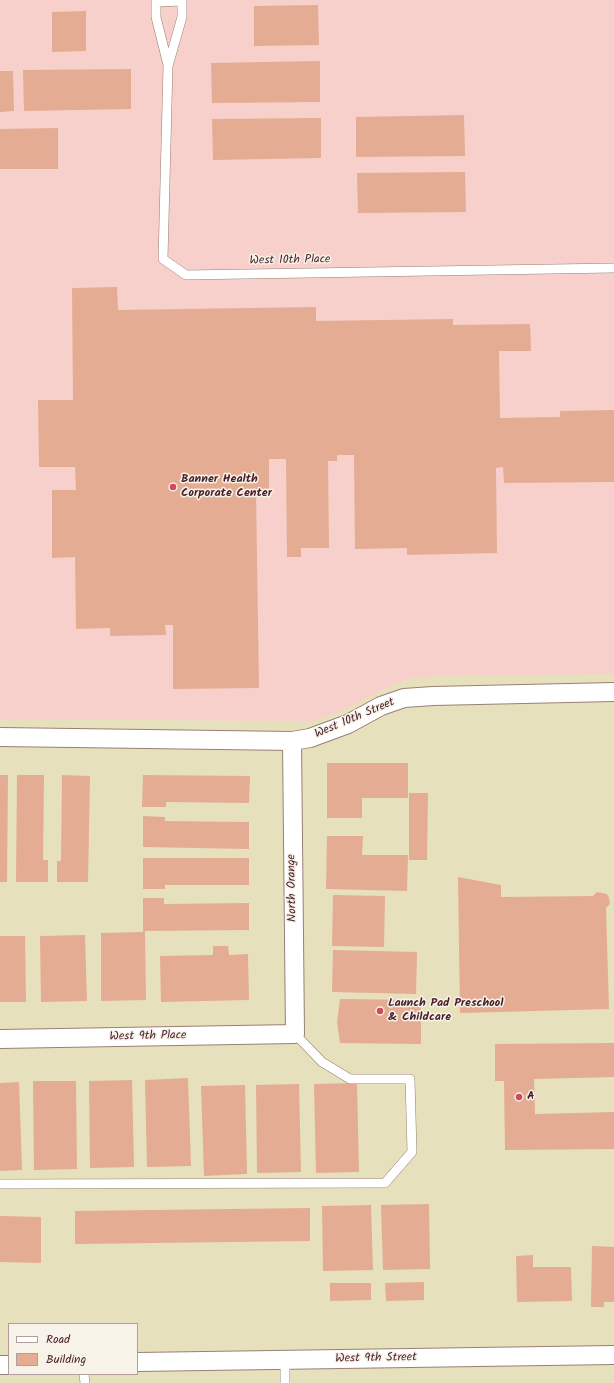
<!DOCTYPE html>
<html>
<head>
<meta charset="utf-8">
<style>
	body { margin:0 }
	#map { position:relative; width:614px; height:1383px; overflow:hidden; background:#e7e0bd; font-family:Kalam,sans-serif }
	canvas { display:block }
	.legend { position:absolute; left:8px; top:1323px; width:130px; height:52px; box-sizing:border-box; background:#f7f3e8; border:1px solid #b29e9c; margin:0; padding:5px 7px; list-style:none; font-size:12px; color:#4a1f2b }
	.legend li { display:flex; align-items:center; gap:8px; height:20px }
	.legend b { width:20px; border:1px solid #b29e9c }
</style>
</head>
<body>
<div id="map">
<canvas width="614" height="1383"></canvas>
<ul class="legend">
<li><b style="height:5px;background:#fff"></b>Road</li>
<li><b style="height:11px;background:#e4ac92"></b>Building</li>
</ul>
</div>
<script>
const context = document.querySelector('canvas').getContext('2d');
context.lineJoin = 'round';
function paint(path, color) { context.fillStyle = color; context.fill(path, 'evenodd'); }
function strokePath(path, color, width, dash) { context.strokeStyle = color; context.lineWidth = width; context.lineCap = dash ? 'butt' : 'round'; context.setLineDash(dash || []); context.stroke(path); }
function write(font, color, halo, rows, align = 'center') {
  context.font = font + ' Kalam,sans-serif'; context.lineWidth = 3; context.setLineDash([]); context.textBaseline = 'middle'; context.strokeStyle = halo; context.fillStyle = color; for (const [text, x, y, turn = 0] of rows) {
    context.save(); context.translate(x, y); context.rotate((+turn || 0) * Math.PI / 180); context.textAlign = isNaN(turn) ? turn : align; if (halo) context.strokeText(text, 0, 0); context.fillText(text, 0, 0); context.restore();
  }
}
const built = new Path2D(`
	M 0,0 L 614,0 L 614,674 L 434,676 L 409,679 L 386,688 L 337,713 L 313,721 L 0,719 Z`);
const building = new Path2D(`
	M 318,5 L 319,45 L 254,46 L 254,6 Z
	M 86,11 L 86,51 L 52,52 L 52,12 Z
	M 320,61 L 320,102 L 212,103 L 211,63 Z
	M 131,69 L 131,109 L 24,111 L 23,70 Z
	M 0,71 L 13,71 L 14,111 L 0,112 Z
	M 464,115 L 465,156 L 356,157 L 356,117 Z
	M 321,118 L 321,158 L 213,160 L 212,119 Z
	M 58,128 L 58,169 L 0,169 L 0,129 Z
	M 465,172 L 466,212 L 358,213 L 357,173 Z
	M 117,287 L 118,310 L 316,307 L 316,321 L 453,319 L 453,325 L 530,324 L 531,351 L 499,351 L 500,418 L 560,417 L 560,411 L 614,410 L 614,482 L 504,483 L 503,467 L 496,468 L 497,553 L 407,555 L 407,548 L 355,549 L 354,455 L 337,455 L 337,461 L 328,461 L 329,548 L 301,548 L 301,557 L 287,557 L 286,459 L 269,459 L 269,491 L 256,491 L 259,688 L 173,689 L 173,625 L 165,625 L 166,635 L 110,636 L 110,628 L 76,629 L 75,557 L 52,558 L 52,490 L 76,490 L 75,467 L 39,467 L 38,400 L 73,400 L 72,288 Z
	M 327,763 L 408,763 L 408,798 L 362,798 L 362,818 L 327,818 Z
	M 0,775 L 8,775 L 7,882 L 0,882 Z
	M 17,775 L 44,775 L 43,860 L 48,860 L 48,882 L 16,882 Z
	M 62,775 L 90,776 L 88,882 L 57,882 L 57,861 L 61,861 Z
	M 143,775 L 250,776 L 249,803 L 166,802 L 166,807 L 142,807 Z
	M 409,793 L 428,793 L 427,860 L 409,860 Z
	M 143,816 L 165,817 L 165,821 L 249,822 L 249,849 L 143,847 Z
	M 327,836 L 363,836 L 362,855 L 408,855 L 407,891 L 326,889 Z
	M 143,858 L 249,858 L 249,885 L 165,885 L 165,889 L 143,889 Z
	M 458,877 L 501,885 L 501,897 L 593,896 L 597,892 L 607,894 L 609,898 L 610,904 L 606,908 L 609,1009 L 460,1013 Z
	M 333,895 L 385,896 L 384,947 L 332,946 Z
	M 143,898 L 164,898 L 164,904 L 249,903 L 249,930 L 145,931 L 146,1000 L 101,1001 L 101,933 L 143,932 Z
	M 85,935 L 87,1001 L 41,1002 L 40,936 Z
	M 0,936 L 25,936 L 26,1002 L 0,1002 Z
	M 213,946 L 228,946 L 229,955 L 248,954 L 249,1000 L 161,1002 L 160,956 L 213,955 Z
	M 333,950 L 417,952 L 416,994 L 332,992 Z
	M 340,999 L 421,1000 L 421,1044 L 340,1043 L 337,1022 Z
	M 614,1043 L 614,1077 L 534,1079 L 535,1114 L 614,1112 L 614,1149 L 505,1150 L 504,1081 L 495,1081 L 495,1044 Z
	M 188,1078 L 191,1166 L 147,1167 L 145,1080 Z
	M 132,1080 L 134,1167 L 90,1168 L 89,1081 Z
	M 33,1081 L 76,1081 L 77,1169 L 34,1170 Z
	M 19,1082 L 22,1170 L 0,1171 L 0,1083 Z
	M 357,1083 L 359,1172 L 316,1173 L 314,1084 Z
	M 299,1084 L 301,1172 L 257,1173 L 256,1085 Z
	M 245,1085 L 247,1174 L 204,1176 L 201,1086 Z
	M 429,1204 L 430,1269 L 383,1270 L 381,1205 Z
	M 371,1205 L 373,1270 L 323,1271 L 322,1206 Z
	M 310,1208 L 310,1241 L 75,1244 L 75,1211 Z
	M 0,1216 L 41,1217 L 41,1263 L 0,1262 Z
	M 592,1246 L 614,1247 L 614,1302 L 604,1302 L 604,1307 L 591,1307 Z
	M 533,1255 L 533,1267 L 571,1267 L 572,1301 L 517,1302 L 516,1256 Z
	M 424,1282 L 424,1300 L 386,1301 L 385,1283 Z
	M 330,1283 L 371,1283 L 371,1300 L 330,1301 Z`);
const service = new Path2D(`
	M 156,0 L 156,17 L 168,65
	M 182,0 L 182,17 L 168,66 L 163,259 L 186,275 L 614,268
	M 156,2 L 182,1
	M 0,1184 L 385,1183 L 412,1152 L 410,1079 L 350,1079 L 322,1062 L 295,1034
	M 285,1360 L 285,1383
	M 84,1374 L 85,1383`);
const minor = new Path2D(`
	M 0,737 L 292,741 L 310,738 L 348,724 L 381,706 L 404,698 L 433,696 L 614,692
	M 0,1039 L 295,1034 L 292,741
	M 137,1362 L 614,1355
	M 0,1365 L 9,1365`);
const markers = [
	[173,487,4,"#d1495b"],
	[380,1011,4,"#d1495b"],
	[519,1097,4,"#d1495b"]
];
const streetNames = [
	["West 10th Place",290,261,-1],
	["West 10th Street",355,719,-23],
	["North Orange",293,888,-91],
	["West 9th Place",148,1037,-1],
	["West 9th Street",376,1359,-1]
];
const poiNames = [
	["Banner Health",181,480],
	["Corporate Center",181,494],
	["Launch Pad Preschool",388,1004],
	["& Childcare",388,1018],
	["A",527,1097]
];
paint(built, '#f7d0cb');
paint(building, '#e4ac92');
strokePath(service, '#988074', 10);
strokePath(minor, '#988074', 20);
strokePath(service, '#fff', 9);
strokePath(minor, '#fff', 18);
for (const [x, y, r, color] of markers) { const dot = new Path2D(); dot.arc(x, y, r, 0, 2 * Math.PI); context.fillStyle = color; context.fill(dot); strokePath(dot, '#f7f3e8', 1.5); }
write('12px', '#4a1f2b', '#f7f3e8', streetNames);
write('bold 12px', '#4a1f2b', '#f7f3e8', poiNames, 'left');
</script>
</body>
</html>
